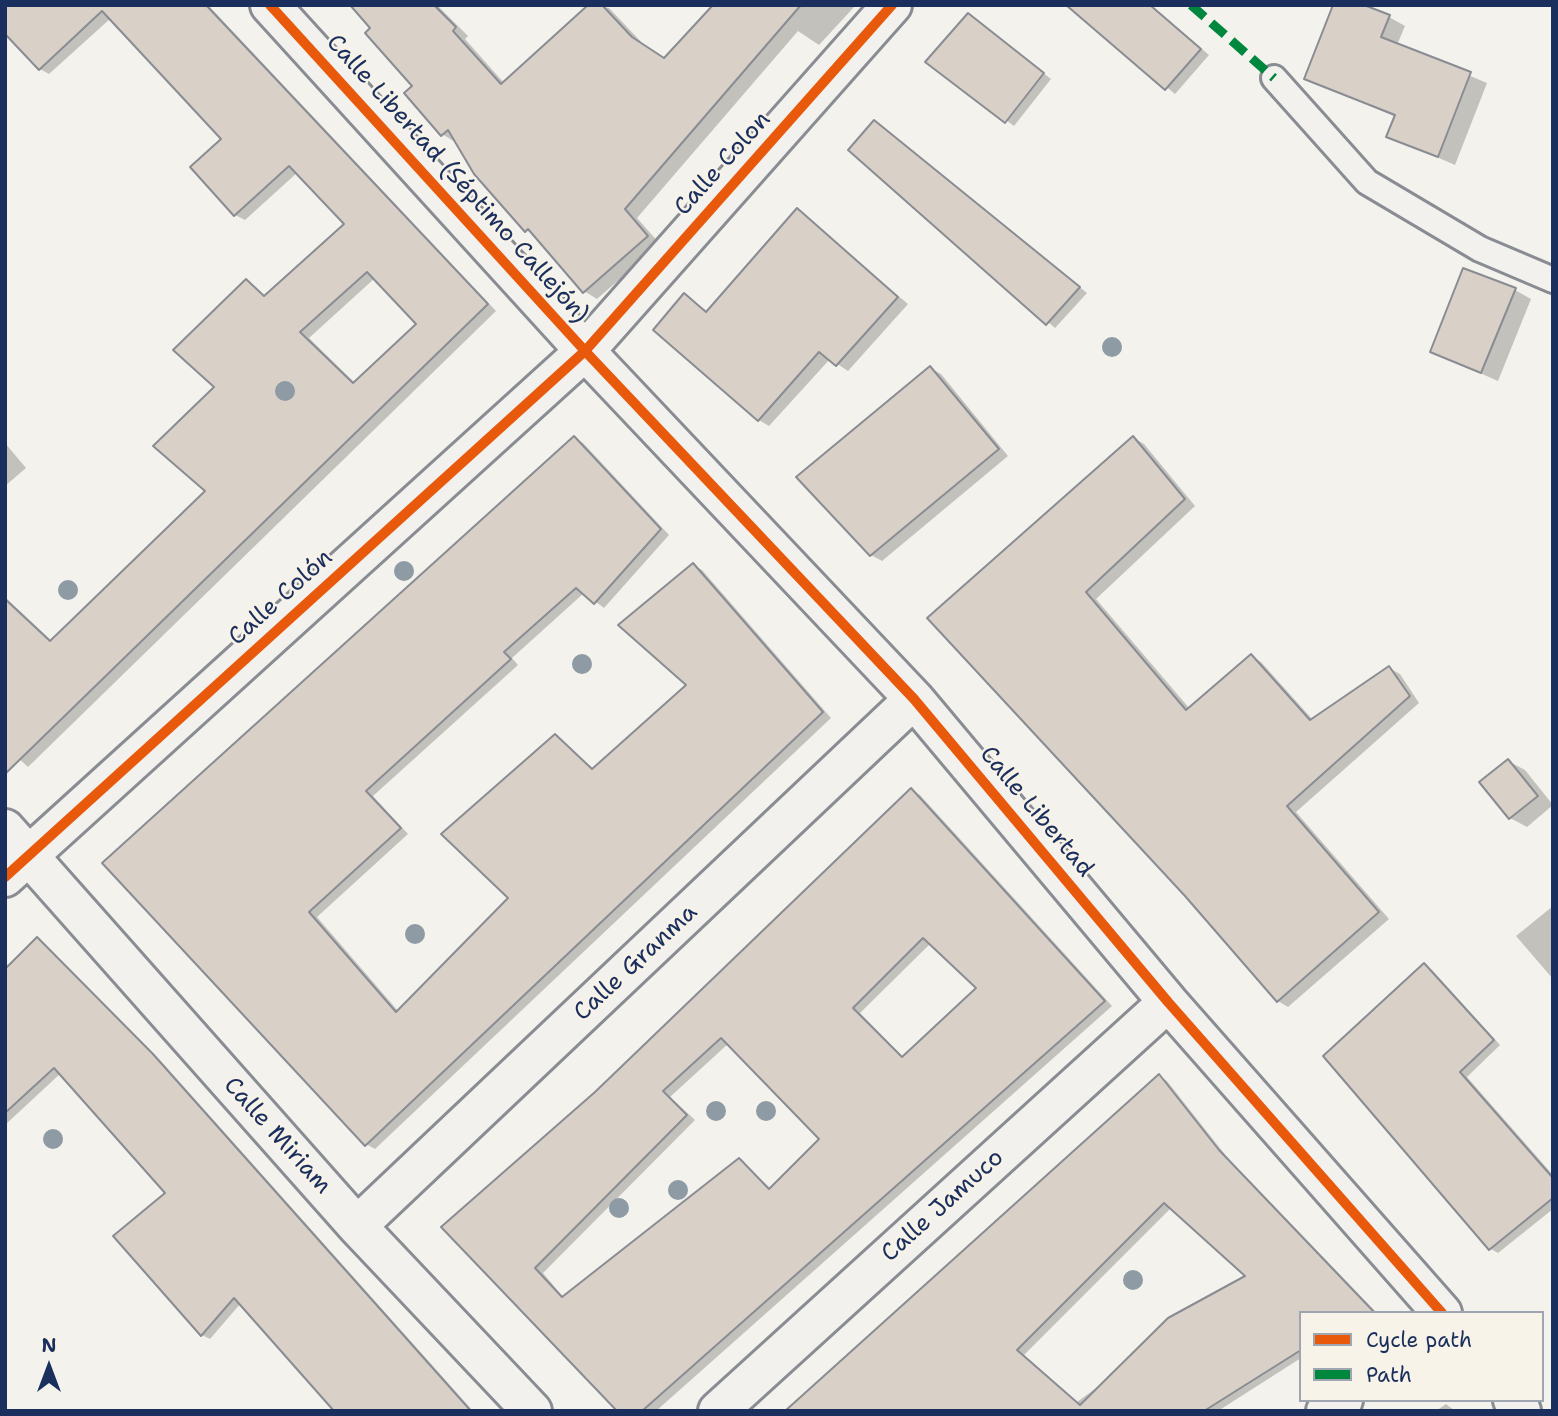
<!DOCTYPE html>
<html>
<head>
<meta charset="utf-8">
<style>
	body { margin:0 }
	#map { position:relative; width:1558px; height:1416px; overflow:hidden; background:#f4f2ec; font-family:"Shantell Sans",sans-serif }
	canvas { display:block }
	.frame { position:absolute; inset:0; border:7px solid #1b2f5e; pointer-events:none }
	.legend { position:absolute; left:1299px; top:1311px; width:245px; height:91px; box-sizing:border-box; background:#f7f3e8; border:2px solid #9fa5b1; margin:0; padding:9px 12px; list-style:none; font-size:21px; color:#1b2f5e }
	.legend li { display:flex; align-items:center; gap:14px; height:35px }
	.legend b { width:35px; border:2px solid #9fa5b1 }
	.north { position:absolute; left:14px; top:1332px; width:70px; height:70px; -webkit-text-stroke:5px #f7f3e8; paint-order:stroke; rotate:0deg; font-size:19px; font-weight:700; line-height:28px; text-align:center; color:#1b2f5e }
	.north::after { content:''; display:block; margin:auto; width:24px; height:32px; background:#1b2f5e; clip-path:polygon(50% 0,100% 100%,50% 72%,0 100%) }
</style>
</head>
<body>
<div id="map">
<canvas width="1558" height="1416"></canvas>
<div class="frame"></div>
<ul class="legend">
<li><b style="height:9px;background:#e8590c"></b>Cycle path</li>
<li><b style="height:9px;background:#00873e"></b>Path</li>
</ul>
<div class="north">N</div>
</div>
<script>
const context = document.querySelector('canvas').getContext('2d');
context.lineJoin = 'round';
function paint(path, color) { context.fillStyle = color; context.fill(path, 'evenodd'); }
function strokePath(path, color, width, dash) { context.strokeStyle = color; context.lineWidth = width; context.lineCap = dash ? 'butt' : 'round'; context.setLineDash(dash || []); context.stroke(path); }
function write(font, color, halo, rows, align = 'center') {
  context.font = font + ' "Shantell Sans",sans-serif'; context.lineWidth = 5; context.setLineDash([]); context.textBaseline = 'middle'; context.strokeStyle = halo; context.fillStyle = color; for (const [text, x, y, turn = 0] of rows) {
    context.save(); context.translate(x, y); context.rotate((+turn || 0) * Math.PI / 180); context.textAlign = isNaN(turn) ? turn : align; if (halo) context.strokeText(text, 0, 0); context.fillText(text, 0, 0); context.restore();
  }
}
const shadow = new Path2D(`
	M 5,5 L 208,5 L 496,311 L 28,767 L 5,746 L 5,597 L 52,641 L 207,491 L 217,387 L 246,281 L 266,297 L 346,224 L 298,172 L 245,220 L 235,215 L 192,168 L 224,139 L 111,18 L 49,74 L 40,69 L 8,35 L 5,37 ZM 375,278 L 418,324 L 355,383 L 309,338 Z
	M 352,5 L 437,5 L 468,36 L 465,39 L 504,83 L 591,5 L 609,8 L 646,47 L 665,59 L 716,5 L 856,5 L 819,45 L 798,31 L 637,218 L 660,244 L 597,299 L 584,291 L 537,236 L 526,230 L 455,142 L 442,134 L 414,86 Z
	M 1068,5 L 1151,5 L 1209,55 L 1175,94 Z
	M 1389,17 L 1405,26 L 1397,45 L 1487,83 L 1455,165 L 1388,136 L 1396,117 L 1306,79 Z
	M 976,20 L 1051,79 L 1014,126 L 927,62 Z
	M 882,127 L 1087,293 L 1055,328 L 851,150 Z
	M 797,211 L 908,304 L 848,371 L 830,359 L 769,426 L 759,420 L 685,295 L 708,312 Z
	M 1515,290 L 1531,299 L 1498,381 L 1432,352 Z
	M 930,368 L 941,374 L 1008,456 L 882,561 L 871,555 Z
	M 574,438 L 583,443 L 669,535 L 604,608 L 584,593 L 512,658 L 518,665 L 373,796 L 408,834 L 317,917 L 399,1012 L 510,898 L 555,736 L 594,769 L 689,685 L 693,565 L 702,570 L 831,718 L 375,1149 L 366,1144 L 104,863 Z
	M 1134,438 L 1144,444 L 1195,506 L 1096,599 L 1190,709 L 1251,656 L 1261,662 L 1313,720 L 1389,668 L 1400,674 L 1419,703 L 1296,812 L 1389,919 L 1288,1007 L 1278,1001 L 1186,895 L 929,618 Z
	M 5,443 L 26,468 L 5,486 Z
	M 1508,761 L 1525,770 L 1553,805 L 1527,827 L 1510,818 Z
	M 911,790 L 920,795 L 1112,1006 L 656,1411 L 620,1411 L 443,1227 L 596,1093 ZM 931,943 L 979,988 L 904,1058 L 860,1013 ZM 729,1043 L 822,1139 L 771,1189 L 740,1160 L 564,1298 L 543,1273 L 695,1120 L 670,1097 Z
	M 1553,906 L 1553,979 L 1516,936 Z
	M 38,939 L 160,1060 L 473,1411 L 337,1411 L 241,1303 L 210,1339 L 202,1335 L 168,1193 L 61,1073 L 5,1125 L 5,969 Z
	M 1424,965 L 1432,970 L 1500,1045 L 1467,1077 L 1553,1175 L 1553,1209 L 1498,1253 L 1491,1249 Z
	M 1159,1076 L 1167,1081 L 1227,1157 L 1375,1311 L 1301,1313 L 1301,1358 L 1218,1411 L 788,1411 ZM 1172,1207 L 1248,1277 L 1077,1402 L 1024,1355 Z
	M 1446,1404 L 1455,1411 L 1436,1411 Z`);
const building = new Path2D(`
	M 5,5 L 206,5 L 488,304 L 5,774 L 5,599 L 50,641 L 205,491 L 153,446 L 214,387 L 173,350 L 246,279 L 264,296 L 344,224 L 289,166 L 234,216 L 190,167 L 221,139 L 102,11 L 39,70 L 5,34 ZM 367,272 L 416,324 L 353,383 L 300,332 Z
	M 350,5 L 434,5 L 456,27 L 453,31 L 501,84 L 588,5 L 602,5 L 632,37 L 664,58 L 713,5 L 801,5 L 625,209 L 648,236 L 583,293 L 528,229 L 525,232 L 474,174 L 448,130 L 441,136 L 404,93 L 412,86 L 365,33 L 370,28 Z
	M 1066,5 L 1150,5 L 1201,49 L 1165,90 Z
	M 1333,5 L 1364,5 L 1390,15 L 1381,37 L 1471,72 L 1438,157 L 1386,137 L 1395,115 L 1304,79 Z
	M 968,13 L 1044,73 L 1005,123 L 925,62 Z
	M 874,120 L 1080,287 L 1046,325 L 848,150 Z
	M 797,208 L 898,297 L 836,366 L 819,352 L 758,421 L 653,330 L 684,293 L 706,312 Z
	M 1463,268 L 1516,288 L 1481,373 L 1430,352 Z
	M 930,366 L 999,449 L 870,556 L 796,477 Z
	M 574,436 L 661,529 L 594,604 L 576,588 L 504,652 L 511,659 L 366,791 L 401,828 L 309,912 L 396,1012 L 508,898 L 441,834 L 555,734 L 592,769 L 686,685 L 618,625 L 693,563 L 823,712 L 365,1146 L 102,863 Z
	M 1133,436 L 1185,499 L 1086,592 L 1186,710 L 1251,654 L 1310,720 L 1389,666 L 1410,696 L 1287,806 L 1379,912 L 1277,1002 L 1185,896 L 927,618 Z
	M 1508,759 L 1538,796 L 1509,819 L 1479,782 Z
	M 911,788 L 1105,1001 L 642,1411 L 617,1411 L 441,1227 L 595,1092 ZM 923,938 L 976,988 L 902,1057 L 853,1008 ZM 721,1038 L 819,1139 L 769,1189 L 739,1158 L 562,1297 L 535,1268 L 687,1115 L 663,1091 Z
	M 37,937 L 152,1053 L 471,1411 L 334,1411 L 234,1298 L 201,1336 L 113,1236 L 165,1193 L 54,1068 L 5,1113 L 5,969 Z
	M 1424,963 L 1494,1040 L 1460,1072 L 1553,1178 L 1553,1198 L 1489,1250 L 1323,1056 Z
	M 1159,1074 L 1219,1150 L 1375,1313 L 1301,1313 L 1301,1350 L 1204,1411 L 785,1411 ZM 1164,1203 L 1245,1276 L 1168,1318 L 1080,1405 L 1017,1350 Z`);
const lane = new Path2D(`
	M 1274,78 L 1367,182 L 1480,249 L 1553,280`);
const street = new Path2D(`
	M 892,5 L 585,351 L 914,699 L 1168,1002 L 1442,1313
	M 5,829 L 357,1226 L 532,1411
	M 357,1226 L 914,699
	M 1513,1400 L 1521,1411
	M 718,1411 L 1168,1002
	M 1326,1411 L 1343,1400`);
const secondary = new Path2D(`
	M 5,877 L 585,351 L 270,5`);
const quiet = new Path2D(`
	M 1191,5 L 1274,78`);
const cycleway = new Path2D(`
	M 270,5 L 585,351 L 914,699 L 1168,1002 L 1442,1313
	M 5,877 L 585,351 L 892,5`);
const trees = [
	[1112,347],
	[285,391],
	[404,571],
	[68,590],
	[582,664],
	[415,934],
	[716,1111],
	[766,1111],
	[53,1139],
	[678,1190],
	[619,1208],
	[1133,1280]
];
const streetNames = [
	["Calle Colon",723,164,-48],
	["Calle Libertad (Séptimo Callejón)",457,179,48],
	["Calle Colón",281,598,-42],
	["Calle Libertad",1036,812,50],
	["Calle Granma",636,963,-43],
	["Calle Miriam",277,1136,48],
	["Calle Jamuco",943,1206,-42]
];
paint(shadow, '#0003');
paint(building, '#d9d0c7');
strokePath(building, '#898c92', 2);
strokePath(lane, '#898c92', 30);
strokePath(street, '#898c92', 44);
strokePath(secondary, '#898c92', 44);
strokePath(lane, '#f2f1ed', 24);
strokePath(street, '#f2f1ed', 38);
strokePath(secondary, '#f2f1ed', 38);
strokePath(quiet, '#00873e', 9, [18, 9]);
strokePath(cycleway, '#e8590c', 10);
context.fillStyle = '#8e9aa4';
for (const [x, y] of trees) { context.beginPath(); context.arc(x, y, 10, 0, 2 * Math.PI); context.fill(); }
write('24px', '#1b2f5e', '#f7f3e8', streetNames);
</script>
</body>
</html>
